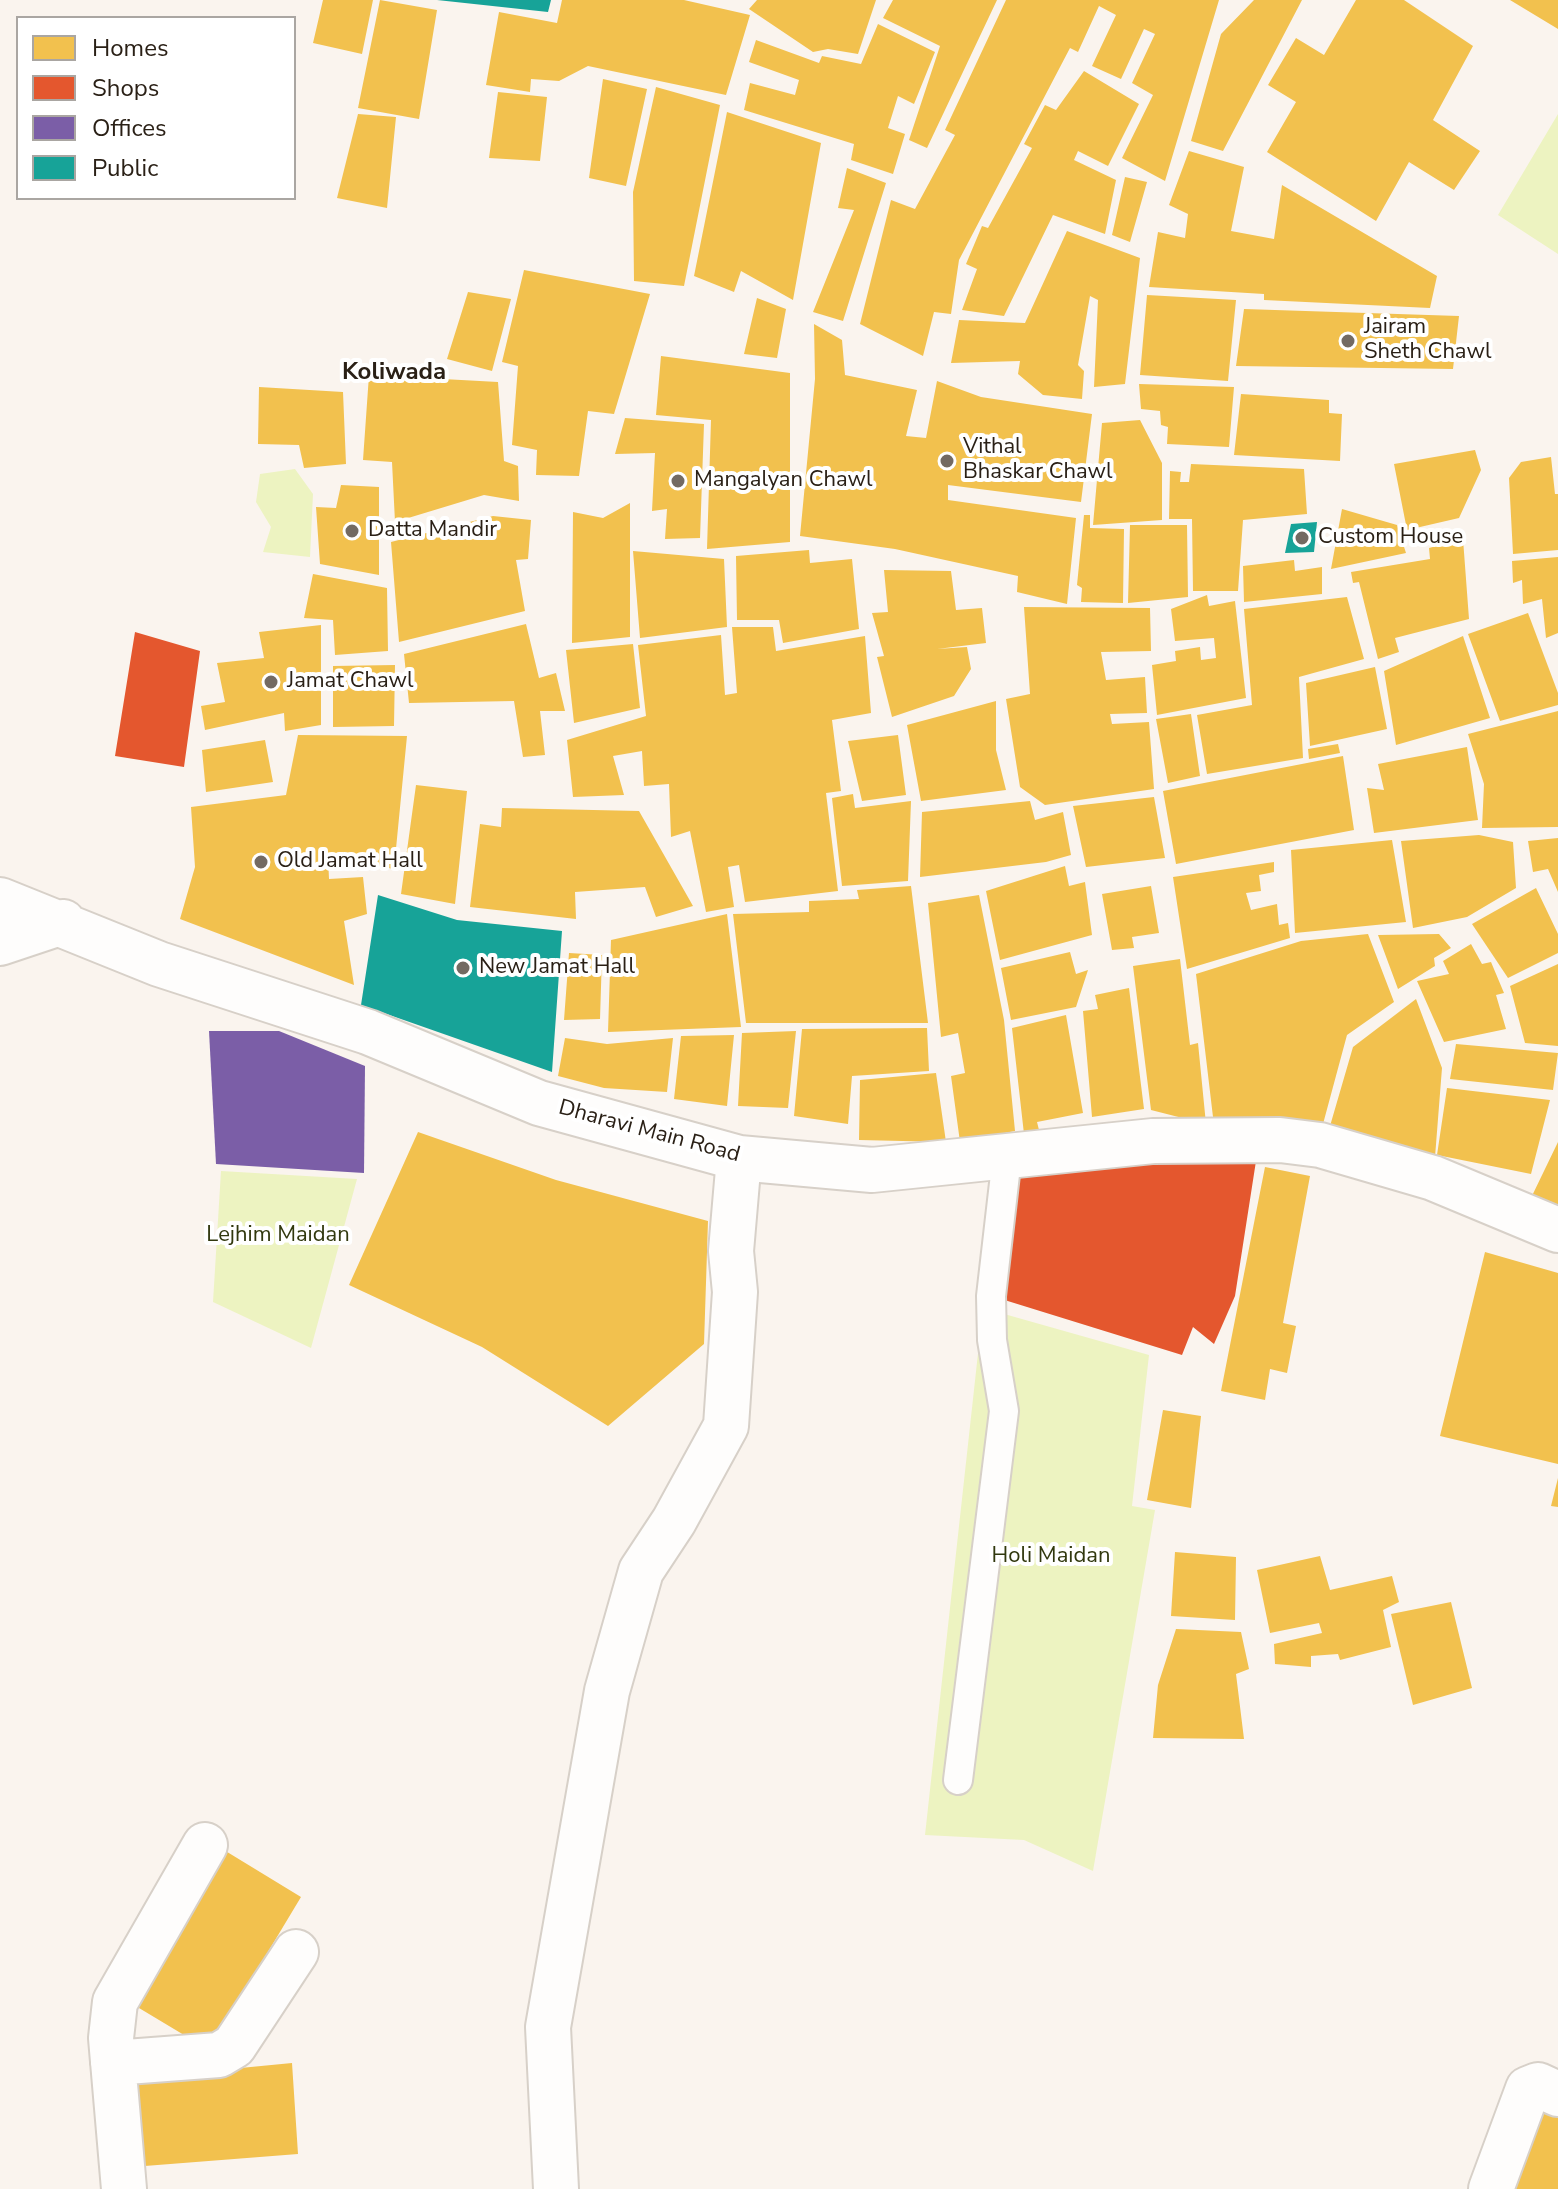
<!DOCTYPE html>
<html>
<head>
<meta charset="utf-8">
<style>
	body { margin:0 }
	#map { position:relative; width:1558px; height:2189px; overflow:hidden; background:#faf4ee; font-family:"Nunito Sans",sans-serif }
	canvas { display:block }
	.legend { position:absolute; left:16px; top:16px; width:280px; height:184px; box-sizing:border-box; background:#fff; border:2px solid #aaa6a2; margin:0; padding:10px 14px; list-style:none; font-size:24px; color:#2a2016 }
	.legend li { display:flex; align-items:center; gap:16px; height:40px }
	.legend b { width:40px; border:2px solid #aaa6a2 }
</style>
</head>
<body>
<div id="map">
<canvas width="1558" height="2189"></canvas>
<ul class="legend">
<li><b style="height:22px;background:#f2c14e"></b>Homes</li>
<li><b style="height:22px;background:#e4572e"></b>Shops</li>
<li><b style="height:22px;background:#7b5ea7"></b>Offices</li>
<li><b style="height:22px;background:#17a398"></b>Public</li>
</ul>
</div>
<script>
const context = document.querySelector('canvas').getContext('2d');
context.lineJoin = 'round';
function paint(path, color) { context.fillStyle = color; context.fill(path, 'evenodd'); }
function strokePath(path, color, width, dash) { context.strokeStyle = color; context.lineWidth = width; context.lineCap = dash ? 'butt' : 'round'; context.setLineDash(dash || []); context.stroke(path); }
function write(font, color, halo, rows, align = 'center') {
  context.font = font + ' "Nunito Sans",sans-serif'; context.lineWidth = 8; context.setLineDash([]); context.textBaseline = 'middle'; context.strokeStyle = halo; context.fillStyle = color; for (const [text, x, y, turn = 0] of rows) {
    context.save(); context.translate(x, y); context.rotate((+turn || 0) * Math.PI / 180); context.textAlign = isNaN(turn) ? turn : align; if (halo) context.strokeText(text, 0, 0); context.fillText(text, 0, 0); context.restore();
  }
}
const green = new Path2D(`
	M 1558,114 L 1558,254 L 1498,215 Z
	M 295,469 L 313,494 L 310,557 L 263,552 L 271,527 L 256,502 L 260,474 Z
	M 221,1171 L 357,1179 L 311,1348 L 213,1302 Z
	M 983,1308 L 1149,1355 L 1132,1506 L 1155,1510 L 1093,1871 L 1024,1840 L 925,1835 Z`);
const homes = new Path2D(`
	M 323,0 L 373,0 L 362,54 L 313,43 Z
	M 380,0 L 437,10 L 419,119 L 358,108 Z
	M 562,0 L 684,0 L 750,15 L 726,95 L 588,66 L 559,81 L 531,79 L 530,92 L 486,85 L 499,12 L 557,23 Z
	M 757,0 L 876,0 L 858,54 L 828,49 L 813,52 L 749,9 Z
	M 893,0 L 997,0 L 927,148 L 909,140 L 940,46 L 883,18 Z
	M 1006,0 L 1219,0 L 1165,181 L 1122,158 L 1153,95 L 1132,83 L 1155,34 L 1144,29 L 1121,79 L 1092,66 L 1116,15 L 1099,6 L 1078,52 L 1070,48 L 959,260 L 951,314 L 934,312 L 923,356 L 860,324 L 891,200 L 915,209 L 955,135 L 945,130 Z
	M 1254,0 L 1302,0 L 1223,151 L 1191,141 L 1221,34 Z
	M 1356,0 L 1404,0 L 1473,46 L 1433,120 L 1480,151 L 1454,190 L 1409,162 L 1376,221 L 1267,152 L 1296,102 L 1268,85 L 1296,38 L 1324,55 Z
	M 1510,0 L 1558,0 L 1558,29 Z
	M 878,24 L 935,52 L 914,104 L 898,96 L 888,128 L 905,134 L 893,174 L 851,160 L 854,144 L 744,110 L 750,83 L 795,95 L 799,80 L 749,62 L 756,40 L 819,63 L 822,56 L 861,64 Z
	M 1084,71 L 1139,104 L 1108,166 L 1078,151 L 1074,160 L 1116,180 L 1105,234 L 1053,215 L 1004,316 L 962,310 L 977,269 L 966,264 L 982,226 L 988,228 L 1032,148 L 1024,144 L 1045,105 L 1056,110 Z
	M 603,79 L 647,89 L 626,186 L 589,178 Z
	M 656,87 L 720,105 L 684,286 L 634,281 L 633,192 Z
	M 498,92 L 547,97 L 540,161 L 489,158 Z
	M 727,112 L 821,143 L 793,300 L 741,271 L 734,292 L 694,276 Z
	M 358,114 L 396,117 L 387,208 L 337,198 Z
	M 1189,151 L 1244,167 L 1231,231 L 1274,239 L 1282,185 L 1437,276 L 1430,308 L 1264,300 L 1264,294 L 1149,287 L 1158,232 L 1185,238 L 1188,214 L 1169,205 Z
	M 847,168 L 886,183 L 843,321 L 813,312 L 854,210 L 838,208 Z
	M 1125,177 L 1147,182 L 1130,242 L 1112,235 Z
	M 1067,231 L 1140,258 L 1125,384 L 1094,387 L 1098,300 L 1090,296 L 1078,365 L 1084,371 L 1082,399 L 1043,395 L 1018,374 L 1020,361 L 951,363 L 959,320 L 1025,323 Z
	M 524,270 L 650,294 L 614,414 L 588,411 L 579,476 L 536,475 L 537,450 L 512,445 L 518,366 L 502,362 Z
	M 468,292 L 511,299 L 492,371 L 447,359 Z
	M 1147,295 L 1236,300 L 1228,381 L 1140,375 Z
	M 757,298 L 786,309 L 777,358 L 744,354 Z
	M 1244,309 L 1459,316 L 1453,369 L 1236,366 Z
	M 814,324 L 842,340 L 845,375 L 917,390 L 906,436 L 926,438 L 937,381 L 981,397 L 1092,414 L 1081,502 L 948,485 L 948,500 L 1076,518 L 1067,604 L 1017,592 L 1018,576 L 895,549 L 800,536 L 815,379 Z
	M 661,356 L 790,373 L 790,542 L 707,549 L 711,420 L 656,415 Z
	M 369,375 L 498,382 L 504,461 L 518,466 L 519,501 L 484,495 L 395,522 L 392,462 L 363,460 Z
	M 1139,384 L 1234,387 L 1229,447 L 1167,444 L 1168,427 L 1161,425 L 1160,411 L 1141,409 Z
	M 259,387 L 343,392 L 346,464 L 304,468 L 299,445 L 258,444 Z
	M 1241,394 L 1329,400 L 1329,413 L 1342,414 L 1340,461 L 1234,455 Z
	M 625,418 L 704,424 L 700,538 L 665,539 L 667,509 L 652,511 L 655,453 L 615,454 Z
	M 1140,420 L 1162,463 L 1162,520 L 1093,525 L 1102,423 Z
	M 1475,450 L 1481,470 L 1459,518 L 1407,530 L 1394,464 Z
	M 1551,457 L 1555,494 L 1558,494 L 1558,550 L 1513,554 L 1509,478 L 1521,462 Z
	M 1191,464 L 1304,469 L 1307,514 L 1243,520 L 1238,591 L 1193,591 L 1192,519 L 1169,519 L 1170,471 L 1181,472 L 1180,482 L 1189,482 Z
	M 341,485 L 379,487 L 379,575 L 320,564 L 316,507 L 336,508 Z
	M 630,503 L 630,637 L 572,643 L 573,512 L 603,518 Z
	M 1342,509 L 1397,525 L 1406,553 L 1331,569 Z
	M 1084,515 L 1090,515 L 1090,528 L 1124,529 L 1123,603 L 1081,602 L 1082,588 L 1077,585 Z
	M 493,516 L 531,520 L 528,559 L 516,560 L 525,611 L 399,642 L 391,542 Z
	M 1130,525 L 1187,525 L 1188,597 L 1128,603 Z
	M 1463,539 L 1469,619 L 1395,638 L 1399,652 L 1378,659 L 1359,582 L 1353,583 L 1351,572 L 1430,559 L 1429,548 Z
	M 809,550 L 810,563 L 852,559 L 859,629 L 783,643 L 779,620 L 737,620 L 736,556 Z
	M 633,551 L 724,559 L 727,627 L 640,638 Z
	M 1558,557 L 1558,633 L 1546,638 L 1542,599 L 1523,604 L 1522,580 L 1513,583 L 1512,561 Z
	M 1294,560 L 1295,571 L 1322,567 L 1322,594 L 1244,602 L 1243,566 Z
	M 884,570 L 951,571 L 956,610 L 982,608 L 986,643 L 937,649 L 967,647 L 971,669 L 954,696 L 892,717 L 877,657 L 884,656 L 872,613 L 888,612 Z
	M 313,574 L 387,588 L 388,651 L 335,655 L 333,620 L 304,618 Z
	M 1207,595 L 1209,606 L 1235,601 L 1246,698 L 1157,715 L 1152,665 L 1176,661 L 1175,651 L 1200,647 L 1201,660 L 1216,658 L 1214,638 L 1175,641 L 1171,609 Z
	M 1347,597 L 1364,659 L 1299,677 L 1303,758 L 1207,774 L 1197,715 L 1252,705 L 1244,609 Z
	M 1024,607 L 1150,608 L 1151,651 L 1101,652 L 1106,680 L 1145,677 L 1147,713 L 1110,714 L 1112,724 L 1149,722 L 1154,789 L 1045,805 L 1020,787 L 1006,699 L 1030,694 Z
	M 1528,613 L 1558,693 L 1558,705 L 1500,721 L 1468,634 Z
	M 526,624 L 539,678 L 556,673 L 565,711 L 540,711 L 545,755 L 523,757 L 514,701 L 409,703 L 404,654 Z
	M 321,625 L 321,725 L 285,731 L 284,713 L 205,730 L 201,706 L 225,702 L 217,663 L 264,658 L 259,632 Z
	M 732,627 L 773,627 L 776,651 L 865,636 L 871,713 L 832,720 L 841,791 L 826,793 L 838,891 L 745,902 L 739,865 L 728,867 L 734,907 L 706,912 L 690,831 L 671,837 L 669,784 L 644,786 L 642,751 L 613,756 L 624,795 L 573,797 L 567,740 L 646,716 L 638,645 L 721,635 L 725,695 L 737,693 Z
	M 1463,636 L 1490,718 L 1396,745 L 1384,671 Z
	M 633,644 L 640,708 L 574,723 L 566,650 Z
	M 395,665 L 394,726 L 333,727 L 333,666 Z
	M 1375,667 L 1387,729 L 1310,746 L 1306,683 Z
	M 996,701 L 996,750 L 1006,790 L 921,801 L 907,725 Z
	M 1558,711 L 1558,827 L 1482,828 L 1484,784 L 1468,734 Z
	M 1191,714 L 1200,776 L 1168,783 L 1156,719 Z
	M 298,735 L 407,736 L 394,869 L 328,857 L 329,879 L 363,877 L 367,914 L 344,921 L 354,985 L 180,919 L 195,867 L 191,807 L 286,795 Z
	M 898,735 L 906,795 L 862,801 L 848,741 Z
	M 265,740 L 273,782 L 206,792 L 202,750 Z
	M 1338,744 L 1340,753 L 1309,759 L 1308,749 Z
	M 1467,747 L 1478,820 L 1374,833 L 1367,788 L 1384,790 L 1378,764 Z
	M 1343,756 L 1354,830 L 1176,864 L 1163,791 Z
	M 416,785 L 467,791 L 455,904 L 401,894 Z
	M 853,794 L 855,808 L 911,801 L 908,881 L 842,886 L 832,798 Z
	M 1154,797 L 1165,858 L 1086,867 L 1073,806 Z
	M 1030,801 L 1035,820 L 1063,812 L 1071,855 L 1046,862 L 920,877 L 922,812 Z
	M 502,808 L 639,811 L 693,906 L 656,917 L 645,887 L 575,892 L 576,919 L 470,907 L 480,824 L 501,827 Z
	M 1479,835 L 1513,842 L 1516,888 L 1467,917 L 1413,928 L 1401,841 Z
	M 1558,838 L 1558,892 L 1548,869 L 1533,872 L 1528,841 Z
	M 1392,840 L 1406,922 L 1295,933 L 1291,850 Z
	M 1274,862 L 1274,872 L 1259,875 L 1261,891 L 1246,893 L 1251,910 L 1277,904 L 1279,925 L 1288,923 L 1290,938 L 1187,969 L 1173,877 Z
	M 1065,866 L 1069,886 L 1085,882 L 1092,935 L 1000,960 L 986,891 Z
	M 911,886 L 928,1023 L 746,1023 L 733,914 L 809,912 L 809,901 L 859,899 L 857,890 Z
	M 1151,886 L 1159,933 L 1132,937 L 1134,948 L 1112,950 L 1102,894 Z
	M 1536,888 L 1558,934 L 1558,953 L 1508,978 L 1472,924 Z
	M 979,895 L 1004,1020 L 1015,1131 L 960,1142 L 951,1076 L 965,1073 L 958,1033 L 941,1037 L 928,903 Z
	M 727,914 L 741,1027 L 608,1032 L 611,940 Z
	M 1368,934 L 1394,1002 L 1347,1035 L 1323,1124 L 1213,1117 L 1196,974 L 1301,941 Z
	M 1439,934 L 1451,948 L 1434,958 L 1435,966 L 1398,989 L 1378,935 Z
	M 1471,944 L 1482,964 L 1491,962 L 1504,993 L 1496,995 L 1506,1029 L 1444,1042 L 1417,981 L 1449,974 L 1443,961 Z
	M 1070,952 L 1076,974 L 1088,970 L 1076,1007 L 1011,1020 L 1001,968 Z
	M 569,953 L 602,955 L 600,1019 L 564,1020 Z
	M 1180,959 L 1190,1045 L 1198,1043 L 1206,1124 L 1151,1110 L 1133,966 Z
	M 1558,964 L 1558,1046 L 1525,1043 L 1510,986 Z
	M 1129,988 L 1144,1109 L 1092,1117 L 1083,1011 L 1098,1009 L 1095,995 Z
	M 1416,999 L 1442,1068 L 1435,1157 L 1330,1126 L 1353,1047 Z
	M 1066,1015 L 1083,1113 L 1037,1122 L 1039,1130 L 1024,1134 L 1012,1028 Z
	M 927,1028 L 929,1071 L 852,1076 L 848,1124 L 794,1116 L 802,1029 Z
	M 796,1031 L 788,1108 L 738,1106 L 742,1033 Z
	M 734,1035 L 727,1106 L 674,1099 L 681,1036 Z
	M 565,1038 L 607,1044 L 673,1038 L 667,1092 L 604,1088 L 558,1076 Z
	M 1456,1044 L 1558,1053 L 1553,1090 L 1450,1079 Z
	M 936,1073 L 946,1142 L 859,1140 L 860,1080 Z
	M 1447,1088 L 1550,1100 L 1531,1174 L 1437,1155 Z
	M 418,1132 L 556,1180 L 708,1221 L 704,1344 L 608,1426 L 482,1347 L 349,1285 Z
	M 1558,1142 L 1558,1209 L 1530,1200 Z
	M 1265,1167 L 1310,1176 L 1283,1323 L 1296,1326 L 1287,1373 L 1270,1369 L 1265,1400 L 1221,1391 Z
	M 1485,1252 L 1558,1273 L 1558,1464 L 1440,1436 Z
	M 1163,1410 L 1201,1416 L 1191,1508 L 1147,1500 Z
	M 1558,1478 L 1558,1507 L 1551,1506 Z
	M 1175,1552 L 1236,1557 L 1235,1620 L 1171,1616 Z
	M 1320,1556 L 1330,1590 L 1392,1576 L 1399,1602 L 1383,1610 L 1391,1647 L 1340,1660 L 1338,1654 L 1311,1656 L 1311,1667 L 1275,1664 L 1274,1644 L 1322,1633 L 1319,1623 L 1270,1633 L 1257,1570 Z
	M 1451,1602 L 1472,1688 L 1413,1705 L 1391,1614 Z
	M 1176,1629 L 1241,1632 L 1249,1669 L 1236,1674 L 1244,1739 L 1153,1738 L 1158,1685 Z
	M 219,1847 L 301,1897 L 209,2050 L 124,1999 Z
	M 292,2063 L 298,2154 L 132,2167 L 127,2079 Z
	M 1537,2099 L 1558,2107 L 1558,2189 L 1503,2189 Z`);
const shops = new Path2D(`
	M 135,632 L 200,651 L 184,767 L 115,756 Z
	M 1099,1157 L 1256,1161 L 1235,1296 L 1214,1344 L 1193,1327 L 1182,1355 L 998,1298 L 1012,1171 Z`);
const offices = new Path2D(`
	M 209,1031 L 279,1031 L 365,1066 L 364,1173 L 216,1164 Z`);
const public = new Path2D(`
	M 437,0 L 551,0 L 548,12 Z
	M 1317,522 L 1314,552 L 1285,553 L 1291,524 Z
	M 378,895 L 457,920 L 562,931 L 552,1072 L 361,1005 Z`);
const lane = new Path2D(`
	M 958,1780 L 1004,1411 L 992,1340 L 991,1296 L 1007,1157`);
const street = new Path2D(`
	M 0,900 L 159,964 L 368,1032 L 539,1103 L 739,1158 L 872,1170 L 1153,1141 L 1280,1140 L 1320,1145 L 1433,1178 L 1558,1230
	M 0,943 L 63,922
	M 113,2063 L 219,2055 L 234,2046 L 296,1952
	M 124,2189 L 111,2038 L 115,2002 L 205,1845
	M 556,2189 L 548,2027 L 607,1691 L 641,1571 L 674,1521 L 726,1426 L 735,1292 L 731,1251 L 739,1158
	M 1491,2189 L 1528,2089 L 1538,2085 L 1558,2094`);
const markers = [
	[1348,341,8,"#736a62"],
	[947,461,8,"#736a62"],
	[678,481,8,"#736a62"],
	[352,531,8,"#736a62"],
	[1302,538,8,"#736a62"],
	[271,682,8,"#736a62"],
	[261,862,8,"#736a62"],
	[463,968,8,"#736a62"]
];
const poiNames = [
	["Jairam",1364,328],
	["Sheth Chawl",1364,353],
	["Vithal",963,448],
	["Bhaskar Chawl",963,473],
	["Mangalyan Chawl",694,481],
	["Datta Mandir",368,531],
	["Custom House",1318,538],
	["Jamat Chawl",287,682],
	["Old Jamat Hall",277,862],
	["New Jamat Hall",479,968]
];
const streetNames = [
	["Dharavi Main Road",649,1132,15]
];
const parkNames = [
	["Lejhim Maidan",278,1236],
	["Holi Maidan",1051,1557]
];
const neighbourhoodNames = [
	["Koliwada",394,373]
];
paint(green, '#edf3c1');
paint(homes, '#f2c14e');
paint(shops, '#e4572e');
paint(offices, '#7b5ea7');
paint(public, '#17a398');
strokePath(lane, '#d7d0c8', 32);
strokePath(street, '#d7d0c8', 48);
strokePath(lane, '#fefdfc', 28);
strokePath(street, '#fefdfc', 44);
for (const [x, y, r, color] of markers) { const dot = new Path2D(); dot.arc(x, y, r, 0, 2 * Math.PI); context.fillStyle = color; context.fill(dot); strokePath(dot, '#fff', 3); }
write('22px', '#2a2016', '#fff', poiNames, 'left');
write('22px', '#2a2016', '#fff', streetNames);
write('22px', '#31380e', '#fff', parkNames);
write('bold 24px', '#2a2016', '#fff', neighbourhoodNames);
</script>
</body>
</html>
